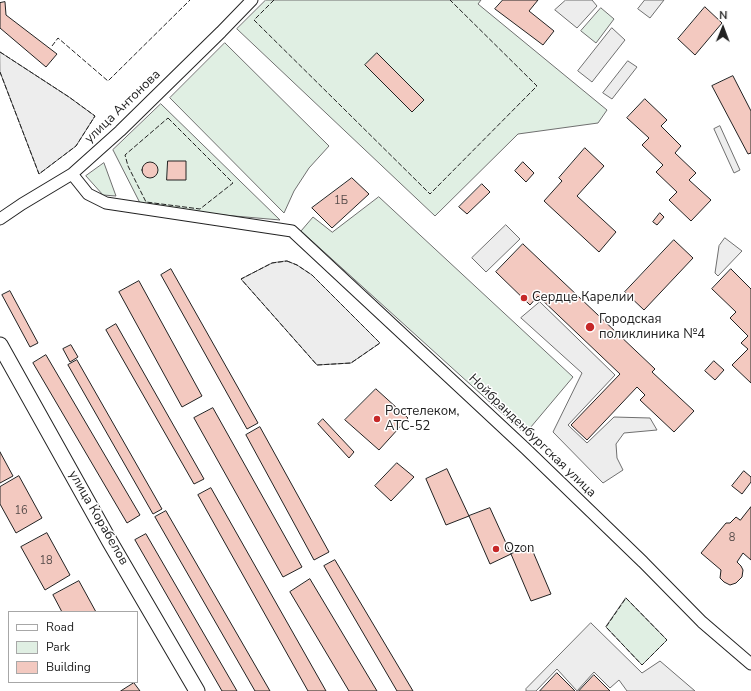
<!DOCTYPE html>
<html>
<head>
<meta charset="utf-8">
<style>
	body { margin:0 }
	#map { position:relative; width:751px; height:691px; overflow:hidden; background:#fff; font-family:"Nunito Sans",sans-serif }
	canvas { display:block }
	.legend { position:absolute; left:8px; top:611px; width:130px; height:72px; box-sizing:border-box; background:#fff; border:1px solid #a7a7a7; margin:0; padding:5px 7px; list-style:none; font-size:12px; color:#222 }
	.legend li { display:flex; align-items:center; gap:8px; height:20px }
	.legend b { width:20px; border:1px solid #a7a7a7 }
	.north { position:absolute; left:703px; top:8px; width:40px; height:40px; -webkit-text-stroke:3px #fff; paint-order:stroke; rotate:1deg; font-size:11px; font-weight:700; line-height:16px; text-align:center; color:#222 }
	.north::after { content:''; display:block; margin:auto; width:14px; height:18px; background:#222; clip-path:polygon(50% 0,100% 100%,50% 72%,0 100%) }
</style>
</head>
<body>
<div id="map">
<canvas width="751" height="691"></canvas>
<ul class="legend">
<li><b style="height:5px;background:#fff"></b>Road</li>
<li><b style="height:11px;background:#e0efe3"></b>Park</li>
<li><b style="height:11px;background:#f3c9c0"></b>Building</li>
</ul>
<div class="north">N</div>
</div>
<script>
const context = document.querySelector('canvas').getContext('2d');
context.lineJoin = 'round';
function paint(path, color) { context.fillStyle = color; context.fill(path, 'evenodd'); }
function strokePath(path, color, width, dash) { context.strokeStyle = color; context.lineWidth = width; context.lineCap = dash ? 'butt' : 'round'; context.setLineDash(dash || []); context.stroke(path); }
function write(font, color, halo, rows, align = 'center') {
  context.font = font + ' "Nunito Sans",sans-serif'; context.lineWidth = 3; context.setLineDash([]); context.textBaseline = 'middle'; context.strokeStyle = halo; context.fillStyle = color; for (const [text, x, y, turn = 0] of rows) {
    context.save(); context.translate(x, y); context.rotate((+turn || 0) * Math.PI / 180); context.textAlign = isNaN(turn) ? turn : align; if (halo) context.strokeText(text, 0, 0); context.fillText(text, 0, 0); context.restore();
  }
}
const green = new Path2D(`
	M 266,0 L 481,0 L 478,4 L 607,110 L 598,123 L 518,134 L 435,216 L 237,29 Z
	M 601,8 L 614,19 L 596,43 L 581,31 Z
	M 225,43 L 329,146 L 309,168 L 294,191 L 284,213 L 170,98 Z
	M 161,104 L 280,220 L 223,215 L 141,205 L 113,150 Z
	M 104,163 L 116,196 L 103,195 L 86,176 Z
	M 379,197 L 573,377 L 525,434 L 301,231 L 313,217 L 332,232 Z
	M 626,598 L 667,640 L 642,665 L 606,627 Z`);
const parking = new Path2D(`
	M 566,0 L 592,0 L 597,6 L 577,28 L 555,10 Z
	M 645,0 L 664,0 L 650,18 L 638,9 Z
	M 612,28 L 625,40 L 592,82 L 578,71 Z
	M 0,52 L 69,97 L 95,116 L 76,146 L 39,174 L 0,72 Z
	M 628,61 L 637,67 L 612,99 L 603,93 Z
	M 720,126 L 740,170 L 734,173 L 714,129 Z
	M 506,225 L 520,239 L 486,272 L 472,258 Z
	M 725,238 L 742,251 L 718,276 L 715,273 L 719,246 Z
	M 287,261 L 297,265 L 312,275 L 380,343 L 351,363 L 317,365 L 241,279 L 272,263 Z
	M 540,302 L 615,375 L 568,425 L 587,443 L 614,417 L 650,418 L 657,430 L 624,433 L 616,444 L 617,458 L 623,470 L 603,483 L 553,432 L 582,373 L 521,318 Z
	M 591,623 L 642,673 L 660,661 L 695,691 L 627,691 L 619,680 L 610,688 L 594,672 L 577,691 L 557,669 L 536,691 L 526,691 L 526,689 Z`);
const building = new Path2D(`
	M 503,0 L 538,0 L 529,11 L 554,31 L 543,45 L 495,9 Z
	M 5,2 L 6,15 L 57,54 L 46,67 L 0,28 L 0,3 Z
	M 705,7 L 722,23 L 695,55 L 678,39 Z
	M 377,53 L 424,100 L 412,112 L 365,65 Z
	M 733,76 L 751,111 L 751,153 L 748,154 L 712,86 Z
	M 645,99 L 667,120 L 661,126 L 681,146 L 675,153 L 696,173 L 689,180 L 711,200 L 691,221 L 669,200 L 677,192 L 656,172 L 663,165 L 642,145 L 649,138 L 627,118 Z
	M 585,148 L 604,166 L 577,196 L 616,232 L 599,252 L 544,201 L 562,181 L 559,178 Z
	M 168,161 L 186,161 L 186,180 L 167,180 Z
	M 523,162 L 534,173 L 526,182 L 515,171 Z
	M142 170a8 8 0 1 1 16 0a8 8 0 1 1-16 0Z
	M 352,178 L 369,194 L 332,228 L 312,208 Z
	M 482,184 L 490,192 L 467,214 L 459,207 Z
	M 660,213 L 664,217 L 657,225 L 653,222 Z
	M 674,240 L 693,258 L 644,310 L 625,292 Z
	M 523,244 L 655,369 L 652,372 L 694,411 L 674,432 L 640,400 L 645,395 L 637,387 L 587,440 L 571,425 L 620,374 L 538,296 L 530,305 L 496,272 Z
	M 171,269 L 258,423 L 247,429 L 161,275 Z
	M 731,269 L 751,289 L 751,383 L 732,365 L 748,349 L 741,343 L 748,336 L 730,318 L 736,312 L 712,289 Z
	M 139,281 L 202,396 L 182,407 L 119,292 Z
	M 10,291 L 38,343 L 30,347 L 2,295 Z
	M 116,324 L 204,479 L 194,484 L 106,330 Z
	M 71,345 L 78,357 L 70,362 L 63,349 Z
	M 46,355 L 140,515 L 127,523 L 33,363 Z
	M 77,360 L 162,509 L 153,514 L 68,365 Z
	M 714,361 L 724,370 L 715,380 L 705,371 Z
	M 376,389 L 408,418 L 379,450 L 345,420 Z
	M 213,408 L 302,567 L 283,577 L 194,418 Z
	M 323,419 L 354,452 L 349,458 L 318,424 Z
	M 260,427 L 329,552 L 314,560 L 246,435 Z
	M 0,452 L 13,476 L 0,483 Z
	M 397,463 L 414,477 L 391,501 L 375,486 Z
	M 447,469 L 469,516 L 446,525 L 426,479 Z
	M 744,471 L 751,477 L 751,482 L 742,494 L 732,486 Z
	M 19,476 L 42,518 L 16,533 L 0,504 L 0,487 Z
	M 211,488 L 326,691 L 308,691 L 198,495 Z
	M 751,507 L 751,560 L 743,553 L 737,562 L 741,566 L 743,570 L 742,577 L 736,583 L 730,585 L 724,582 L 720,578 L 721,570 L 701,553 L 726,523 L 730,523 L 736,517 L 740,520 Z
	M 490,508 L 511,554 L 490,564 L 469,516 Z
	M 166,511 L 270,691 L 255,691 L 155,517 Z
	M 47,533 L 70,575 L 45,590 L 21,547 Z
	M 146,534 L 237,691 L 222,691 L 135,540 Z
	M 531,547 L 551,594 L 531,601 L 511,554 Z
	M 335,560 L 413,691 L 397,691 L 324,566 Z
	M 310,579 L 377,691 L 349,691 L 290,592 Z
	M 79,581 L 96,612 L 62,612 L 53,595 Z
	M 557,673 L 575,691 L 540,691 Z
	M 594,675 L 610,691 L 579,691 Z
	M 134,683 L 140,691 L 121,691 Z`);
const street = new Path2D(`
	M 72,174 L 88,194 L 106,203 L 292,231 L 526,449 L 643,562 L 702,622 L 751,664
	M 0,219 L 22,204 L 72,174 L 120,131 L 221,32 L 252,0`);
const secondary = new Path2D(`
	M 0,345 L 110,542 L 197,691`);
const fence = new Path2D(`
	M 274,0 L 254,20 L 430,194 L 537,86 L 450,0
	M 52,46 L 58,38 L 108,81 L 190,0
	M 0,52 L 69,97 L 95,116 L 76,146 L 39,174 L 0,72
	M 168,118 L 233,183 L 200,209 L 146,202 L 128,166 L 125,155 Z
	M 287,261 L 297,265 L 312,275 L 380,343 L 351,363 L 317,365 L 241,279 L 272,263 Z
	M 626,598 L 667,640 L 642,665 L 606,627 Z`);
const markers = [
	[524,298,4,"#c62828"],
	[590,327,5,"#c62828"],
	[377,419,4,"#c62828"],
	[496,549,4,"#c62828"]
];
const numberNames = [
	["1Б",341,201],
	["16",21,511],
	["8",732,538],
	["18",46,561]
];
const streetNames = [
	["улица Антонова",123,107,-44],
	["Нойбранденбургская улица",532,436,44],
	["улица Корабелов",98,518,60]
];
const poiNames = [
	["Сердце Карелии",532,298],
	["Городская",599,320],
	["поликлиника №4",599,335],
	["Ростелеком,",385,412],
	["АТС-52",385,427],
	["Ozon",504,549]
];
paint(green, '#e0efe3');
strokePath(green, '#6f6f6f', 1);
paint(parking, '#ededed');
strokePath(parking, '#6f6f6f', 1);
paint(building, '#f3c9c0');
strokePath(building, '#222', 1);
strokePath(street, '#222', 13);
strokePath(secondary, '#222', 17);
strokePath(street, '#fff', 11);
strokePath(secondary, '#fff', 15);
strokePath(fence, '#222', 1, [5, 2]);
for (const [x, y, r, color] of markers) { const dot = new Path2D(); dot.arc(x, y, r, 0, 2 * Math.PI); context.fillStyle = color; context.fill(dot); strokePath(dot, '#fff', 1.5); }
write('11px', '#564c4a', null, numberNames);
write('13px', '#222', '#fff', streetNames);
write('13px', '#222', '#fff', poiNames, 'left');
</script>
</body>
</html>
